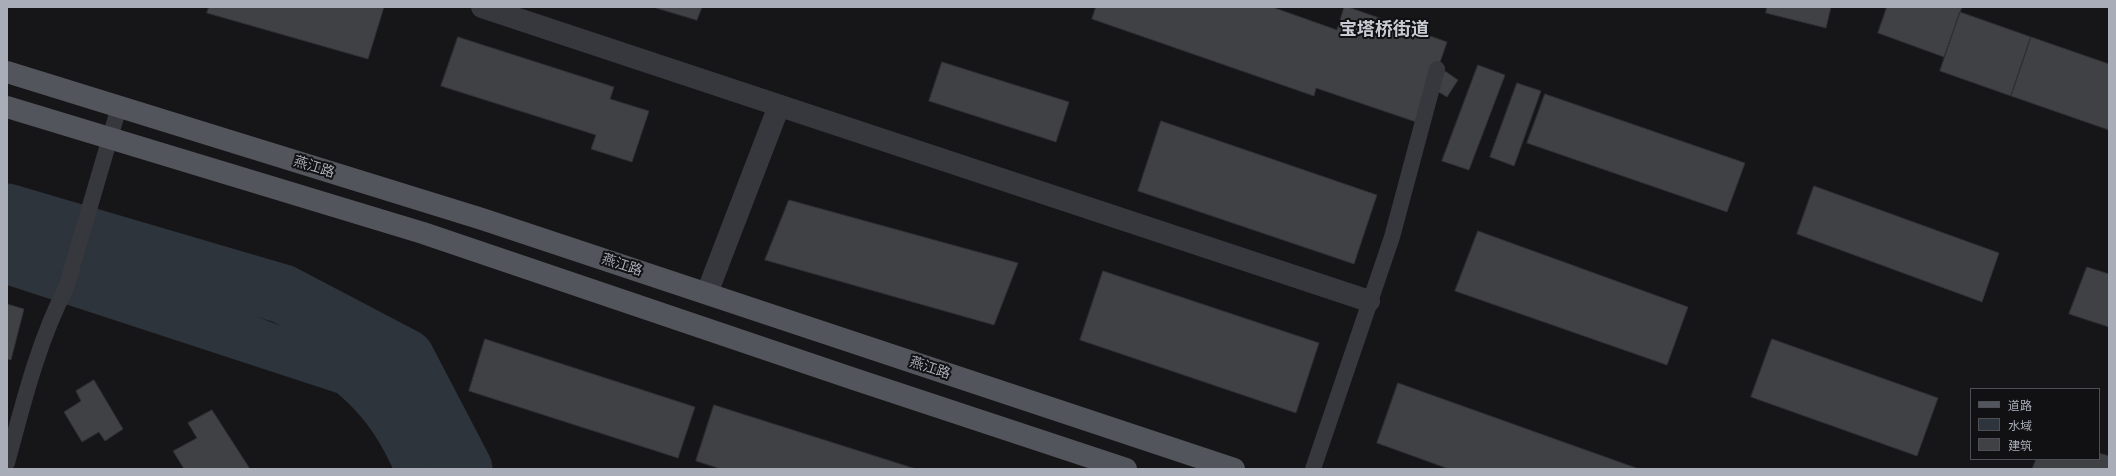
<!DOCTYPE html>
<html>
<head>
<meta charset="utf-8">
<style>
	body { margin:0 }
	#map { position:relative; width:2116px; height:476px; overflow:hidden; background:#161618; font-family:"Public Sans","Noto Sans SC",sans-serif }
	canvas { display:block }
	.frame { position:absolute; inset:0; border:8px solid #a9adb8; pointer-events:none }
	.legend { position:absolute; left:1970px; top:388px; width:130px; height:72px; box-sizing:border-box; background:#111113; border:1px solid #4e4f55; margin:0; padding:5px 7px; list-style:none; font-size:12px; color:#a9adb8 }
	.legend li { display:flex; align-items:center; gap:8px; height:20px }
	.legend b { width:20px; border:1px solid #4e4f55 }
</style>
</head>
<body>
<div id="map">
<canvas width="2116" height="476"></canvas>
<div class="frame"></div>
<ul class="legend">
<li><b style="height:5px;background:#53555c"></b>道路</li>
<li><b style="height:11px;background:#2d343c"></b>水域</li>
<li><b style="height:11px;background:#404145"></b>建筑</li>
</ul>
</div>
<script>
const context = document.querySelector('canvas').getContext('2d');
context.lineJoin = 'round';
function paint(path, color) { context.fillStyle = color; context.fill(path, 'evenodd'); }
function strokePath(path, color, width, dash) { context.strokeStyle = color; context.lineWidth = width; context.lineCap = dash ? 'butt' : 'round'; context.setLineDash(dash || []); context.stroke(path); }
function write(font, color, halo, rows, align = 'center') {
  context.font = font + ' "Public Sans","Noto Sans SC",sans-serif'; context.lineWidth = 4; context.setLineDash([]); context.textBaseline = 'middle'; context.strokeStyle = halo; context.fillStyle = color; for (const [text, x, y, turn = 0] of rows) {
    context.save(); context.translate(x, y); context.rotate((+turn || 0) * Math.PI / 180); context.textAlign = isNaN(turn) ? turn : align; if (halo) context.strokeText(text, 0, 0); context.fillText(text, 0, 0); context.restore();
  }
}
const water = new Path2D(`
	M 7,226 L 191,291 L 335,347 L 387,376 L 414,405 L 437,446 L 443,469 L 393,469 C 379,438 363,415 337,393 L 7,285 Z`);
const river = new Path2D(`
	M 7,213 L 283,294 L 405,358 L 463,469`);
const building = new Path2D(`
	M 209,7 L 384,7 L 368,59 L 207,13 Z
	M 653,7 L 702,7 L 697,20 Z
	M 1096,7 L 1272,7 L 1337,30 L 1344,7 L 1348,7 L 1447,42 L 1419,123 L 1316,88 L 1314,96 L 1092,19 Z
	M 1767,7 L 1831,7 L 1826,28 L 1766,13 Z
	M 1887,7 L 1962,7 L 1944,57 L 1878,33 Z
	M 1960,12 L 2031,37 L 2011,96 L 1940,71 Z
	M 458,37 L 614,87 L 610,99 L 649,111 L 632,162 L 591,149 L 596,135 L 441,86 Z
	M 2031,37 L 2109,64 L 2109,130 L 2011,96 Z
	M 942,62 L 1069,102 L 1056,142 L 929,101 Z
	M 1478,65 L 1505,75 L 1469,170 L 1442,161 Z
	M 1445,71 L 1458,80 L 1447,97 L 1434,89 Z
	M 1517,83 L 1541,91 L 1514,166 L 1490,157 Z
	M 1545,94 L 1745,163 L 1727,212 L 1527,143 Z
	M 1161,121 L 1377,195 L 1354,264 L 1138,191 Z
	M 1814,186 L 1999,253 L 1982,302 L 1797,234 Z
	M 789,200 L 1018,263 L 994,325 L 765,260 Z
	M 1478,231 L 1688,307 L 1667,365 L 1455,291 Z
	M 2087,267 L 2109,274 L 2109,327 L 2069,314 Z
	M 1103,271 L 1319,343 L 1296,413 L 1080,340 Z
	M 7,304 L 24,309 L 11,360 L 7,359 Z
	M 485,339 L 695,407 L 678,458 L 469,391 Z
	M 1772,339 L 1938,398 L 1917,456 L 1751,397 Z
	M 94,380 L 123,429 L 105,441 L 99,432 L 82,442 L 64,412 L 81,401 L 76,391 Z
	M 1398,383 L 1639,469 L 1449,469 L 1377,443 Z
	M 714,405 L 916,469 L 721,469 L 696,461 Z
	M 212,410 L 250,469 L 184,469 L 173,451 L 197,438 L 188,423 Z
	M 2099,453 L 2109,456 L 2109,469 L 2032,469 L 2036,459 L 2099,459 Z`);
const service = new Path2D(`
	M 7,463 C 23,404 38,342 66,288 L 119,107
	M 1313,469 L 1392,237 L 1437,69`);
const minor = new Path2D(`
	M 482,7 L 1369,301
	M 707,293 L 779,106`);
const primary = new Path2D(`
	M 7,72 L 482,219 L 1234,469
	M 7,107 L 423,233 L 854,379 L 1126,469`);
const streetNames = [
	["燕江路",314,167,17],
	["燕江路",622,265,18],
	["燕江路",930,368,18]
];
const districtNames = [
	["宝塔桥街道",1384,29]
];
paint(water, '#2d343c');
strokePath(river, '#2d343c', 59);
paint(building, '#404145');
strokePath(building, '#303034', 1);
strokePath(service, '#37383d', 16);
strokePath(minor, '#37383d', 22);
strokePath(primary, '#53555c', 22);
write('14px', '#a9adb8', '#111113', streetNames);
write('bold 18px', '#c9ccd4', '#111113', districtNames);
</script>
</body>
</html>
